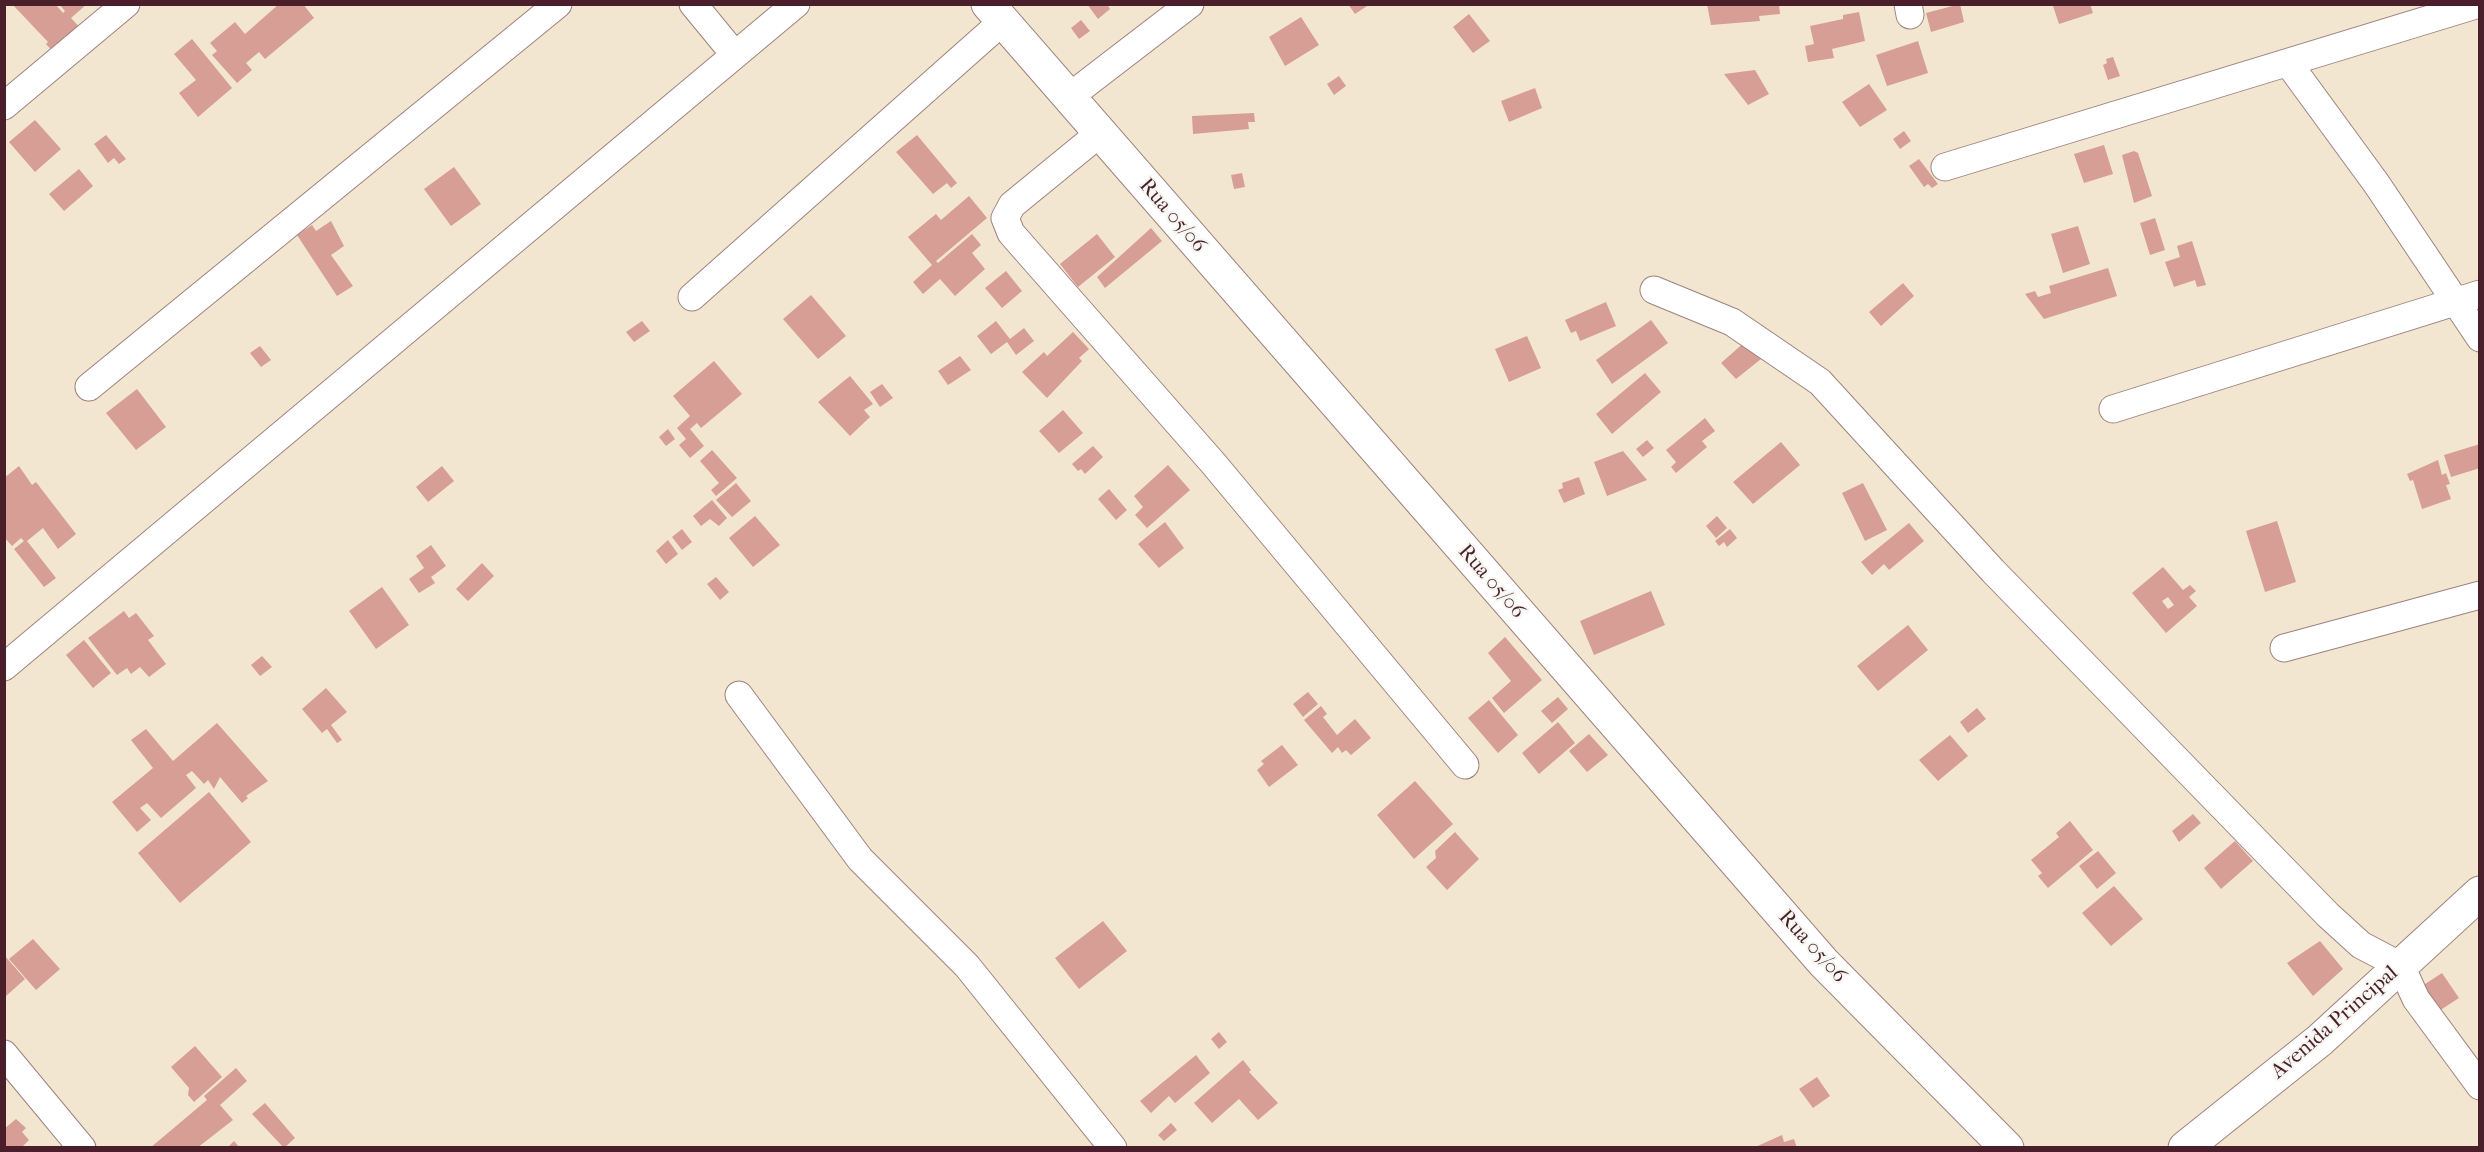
<!DOCTYPE html>
<html>
<head>
<meta charset="utf-8">
<style>
	body { margin:0 }
	#map { position:relative; width:2484px; height:1152px; overflow:hidden; background:#f3e6d1; font-family:"IM FELL French Canon",serif }
	canvas { display:block }
	.frame { position:absolute; inset:0; border:6px solid #4a1f2b; pointer-events:none }
</style>
</head>
<body>
<div id="map">
<canvas width="2484" height="1152"></canvas>
<div class="frame"></div>
</div>
<script>
const context = document.querySelector('canvas').getContext('2d');
context.lineJoin = 'round';
function paint(path, color) { context.fillStyle = color; context.fill(path, 'evenodd'); }
function strokePath(path, color, width, dash) { context.strokeStyle = color; context.lineWidth = width; context.lineCap = dash ? 'butt' : 'round'; context.setLineDash(dash || []); context.stroke(path); }
function write(font, color, halo, rows, align = 'center') {
  context.font = font + ' "IM FELL French Canon",serif'; context.lineWidth = 4.5; context.setLineDash([]); context.textBaseline = 'middle'; context.strokeStyle = halo; context.fillStyle = color; for (const [text, x, y, turn = 0] of rows) {
    context.save(); context.translate(x, y); context.rotate((+turn || 0) * Math.PI / 180); context.textAlign = isNaN(turn) ? turn : align; if (halo) context.strokeText(text, 0, 0); context.fillText(text, 0, 0); context.restore();
  }
}
const building = new Path2D(`
	M 12,4 L 55,4 L 63,13 L 65,11 L 59,4 L 87,4 L 71,18 L 81,29 L 54,53 L 46,44 L 48,42 Z
	M 279,4 L 303,4 L 314,18 L 265,59 L 259,52 L 246,63 L 252,70 L 237,83 L 212,55 L 217,51 L 210,43 L 235,22 L 245,34 Z
	M 1087,4 L 1107,4 L 1110,9 L 1098,19 Z
	M 1348,4 L 1370,4 L 1355,14 Z
	M 1707,4 L 1779,4 L 1780,14 L 1759,16 L 1760,21 L 1711,25 Z
	M 1960,4 L 1964,22 L 1931,32 L 1926,13 Z
	M 2057,4 L 2090,4 L 2093,13 L 2059,24 L 2053,6 Z
	M 1859,12 L 1865,41 L 1832,49 L 1834,58 L 1808,62 L 1805,46 L 1814,44 L 1810,26 L 1843,19 L 1843,15 Z
	M 1469,14 L 1490,41 L 1473,53 L 1453,27 Z
	M 1301,17 L 1319,45 L 1285,66 L 1269,37 Z
	M 1081,20 L 1090,31 L 1079,39 L 1071,28 Z
	M 192,39 L 232,88 L 198,117 L 179,93 L 196,80 L 174,54 Z
	M 1918,41 L 1928,73 L 1887,86 L 1876,55 Z
	M 2113,57 L 2120,76 L 2108,80 L 2103,65 L 2107,63 L 2106,59 Z
	M 1755,70 L 1769,94 L 1748,105 L 1724,74 Z
	M 1339,76 L 1346,86 L 1334,95 L 1327,84 Z
	M 1869,84 L 1887,110 L 1860,127 L 1842,102 Z
	M 1535,88 L 1542,108 L 1509,122 L 1501,101 Z
	M 1254,113 L 1255,122 L 1248,122 L 1249,129 L 1193,134 L 1192,116 Z
	M 35,120 L 61,149 L 35,172 L 9,142 Z
	M 1904,131 L 1911,141 L 1900,149 L 1893,139 Z
	M 106,135 L 126,159 L 119,164 L 114,158 L 108,163 L 94,144 Z
	M 917,135 L 957,183 L 951,188 L 947,183 L 933,194 L 896,152 Z
	M 2104,145 L 2113,174 L 2084,183 L 2074,154 Z
	M 2134,151 L 2138,153 L 2152,196 L 2134,203 L 2122,155 Z
	M 1919,159 L 1938,184 L 1932,188 L 1928,184 L 1924,187 L 1909,166 Z
	M 454,167 L 481,204 L 451,226 L 424,189 Z
	M 79,169 L 93,186 L 64,211 L 49,194 Z
	M 1242,173 L 1245,187 L 1234,189 L 1231,175 Z
	M 969,196 L 987,218 L 936,261 L 938,263 L 972,234 L 981,245 L 972,253 L 985,269 L 955,296 L 940,279 L 923,294 L 913,282 L 932,265 L 908,237 L 936,214 L 941,220 Z
	M 2155,218 L 2165,250 L 2150,255 L 2140,223 Z
	M 331,221 L 344,246 L 331,255 L 353,286 L 337,296 L 297,235 L 312,225 L 316,231 Z
	M 2078,226 L 2090,264 L 2063,273 L 2051,234 Z
	M 1151,228 L 1162,241 L 1105,288 L 1097,277 Z
	M 1097,234 L 1115,257 L 1078,287 L 1060,264 Z
	M 2192,241 L 2206,285 L 2197,287 L 2195,280 L 2174,287 L 2165,262 L 2180,257 L 2177,246 Z
	M 2108,268 L 2117,296 L 2044,319 L 2025,294 L 2035,291 L 2038,297 L 2051,293 L 2049,286 Z
	M 1006,271 L 1022,291 L 1002,308 L 985,288 Z
	M 1903,283 L 1914,296 L 1881,326 L 1869,312 Z
	M 811,295 L 846,336 L 818,359 L 783,319 Z
	M 1606,302 L 1616,326 L 1580,341 L 1576,331 L 1571,333 L 1565,320 Z
	M 1651,320 L 1668,343 L 1612,384 L 1596,360 Z
	M 642,321 L 650,331 L 634,342 L 626,332 Z
	M 996,321 L 1010,339 L 1024,328 L 1034,341 L 1016,355 L 1007,342 L 991,354 L 977,336 Z
	M 1073,332 L 1089,349 L 1079,358 L 1082,361 L 1047,398 L 1022,372 L 1044,352 L 1047,356 Z
	M 1527,336 L 1541,368 L 1509,382 L 1495,349 Z
	M 1746,341 L 1761,359 L 1736,379 L 1721,363 Z
	M 260,346 L 271,360 L 261,367 L 250,353 Z
	M 960,356 L 971,370 L 948,385 L 938,371 Z
	M 714,361 L 742,394 L 701,428 L 697,423 L 690,429 L 704,446 L 690,458 L 679,445 L 686,439 L 677,428 L 690,416 L 673,396 Z
	M 1645,373 L 1661,392 L 1612,434 L 1596,414 Z
	M 850,376 L 873,404 L 864,410 L 870,417 L 850,436 L 818,402 Z
	M 882,384 L 893,398 L 880,407 L 870,392 Z
	M 137,389 L 166,427 L 136,450 L 106,413 Z
	M 1063,410 L 1083,433 L 1059,453 L 1039,431 Z
	M 1705,418 L 1715,431 L 1702,441 L 1707,447 L 1676,473 L 1671,467 L 1676,462 L 1666,450 Z
	M 668,429 L 675,439 L 666,446 L 659,437 Z
	M 1647,440 L 1654,448 L 1643,457 L 1636,449 Z
	M 1781,442 L 1800,465 L 1753,504 L 1733,482 Z
	M 2480,444 L 2480,468 L 2451,477 L 2444,455 Z
	M 1093,446 L 1103,457 L 1085,474 L 1081,469 L 1078,471 L 1072,464 Z
	M 712,450 L 737,478 L 716,496 L 711,490 L 719,483 L 700,461 Z
	M 1623,451 L 1647,480 L 1607,496 L 1594,462 Z
	M 2438,460 L 2442,475 L 2446,473 L 2450,484 L 2446,485 L 2451,499 L 2422,509 L 2413,480 L 2410,481 L 2407,474 Z
	M 1168,465 L 1190,490 L 1147,528 L 1135,515 L 1143,507 L 1134,496 Z
	M 19,466 L 32,485 L 36,482 L 76,534 L 58,549 L 43,528 L 27,541 L 56,578 L 44,587 L 14,549 L 24,541 L 21,538 L 12,546 L 4,537 L 4,478 Z
	M 442,466 L 454,481 L 428,502 L 416,487 Z
	M 1579,477 L 1585,494 L 1564,503 L 1558,490 L 1563,488 L 1562,483 Z
	M 736,483 L 751,501 L 732,517 L 716,500 Z
	M 1863,483 L 1887,530 L 1865,541 L 1842,493 Z
	M 1109,489 L 1127,510 L 1116,520 L 1098,499 Z
	M 712,500 L 727,518 L 719,526 L 710,519 L 701,526 L 693,516 Z
	M 755,516 L 780,545 L 753,567 L 729,538 Z
	M 1717,516 L 1727,528 L 1716,538 L 1706,526 Z
	M 2277,521 L 2296,582 L 2265,592 L 2246,531 Z
	M 1165,522 L 1184,548 L 1159,568 L 1138,544 Z
	M 1909,523 L 1924,541 L 1889,570 L 1884,564 L 1872,575 L 1861,562 Z
	M 682,529 L 692,542 L 682,550 L 672,537 Z
	M 1730,529 L 1737,538 L 1727,547 L 1724,542 L 1719,546 L 1715,541 Z
	M 668,540 L 678,554 L 666,564 L 656,551 Z
	M 431,545 L 446,566 L 431,577 L 435,583 L 419,593 L 409,579 L 424,568 L 416,556 Z
	M 482,563 L 494,576 L 468,601 L 456,589 Z
	M 2163,567 L 2183,590 L 2190,585 L 2196,591 L 2189,597 L 2197,606 L 2166,633 L 2132,593 ZM 2168,597 L 2174,605 L 2168,609 L 2162,601 Z
	M 716,577 L 729,592 L 720,600 L 707,584 Z
	M 382,587 L 409,625 L 376,649 L 349,611 Z
	M 1651,591 L 1665,625 L 1594,655 L 1580,621 Z
	M 124,611 L 129,618 L 136,613 L 154,636 L 148,640 L 166,664 L 149,677 L 140,667 L 131,674 L 127,668 L 117,675 L 88,638 Z
	M 1908,625 L 1928,650 L 1878,691 L 1857,666 Z
	M 1505,637 L 1542,680 L 1504,713 L 1492,698 L 1511,681 L 1488,653 Z
	M 84,640 L 111,673 L 93,688 L 66,655 Z
	M 262,656 L 272,667 L 260,676 L 251,665 Z
	M 326,688 L 347,712 L 331,725 L 342,740 L 337,743 L 327,729 L 322,733 L 302,709 Z
	M 1308,692 L 1318,704 L 1303,717 L 1293,704 Z
	M 1558,697 L 1568,709 L 1552,723 L 1541,711 Z
	M 1489,700 L 1518,735 L 1498,753 L 1468,718 Z
	M 1321,706 L 1327,714 L 1323,717 L 1337,735 L 1355,719 L 1371,738 L 1351,755 L 1346,750 L 1342,753 L 1338,747 L 1332,753 L 1304,720 Z
	M 1977,708 L 1986,719 L 1968,733 L 1960,722 Z
	M 1558,722 L 1575,743 L 1539,774 L 1522,753 Z
	M 217,723 L 268,781 L 246,796 L 248,798 L 242,803 L 220,777 L 214,789 L 208,780 L 204,784 L 192,771 L 186,775 L 196,788 L 161,818 L 147,803 L 140,808 L 151,820 L 137,832 L 112,802 L 153,768 L 131,740 L 146,729 L 173,761 Z
	M 1589,734 L 1608,755 L 1587,772 L 1569,751 Z
	M 1950,735 L 1968,756 L 1938,781 L 1919,760 Z
	M 1282,745 L 1298,765 L 1269,787 L 1257,770 L 1264,764 L 1261,761 Z
	M 1415,781 L 1453,824 L 1414,859 L 1377,815 Z
	M 209,792 L 251,842 L 180,903 L 138,853 Z
	M 2193,814 L 2201,823 L 2179,842 L 2172,831 Z
	M 2070,821 L 2093,850 L 2048,888 L 2038,876 L 2042,873 L 2031,860 L 2059,837 L 2056,833 Z
	M 1455,832 L 1479,859 L 1447,890 L 1426,867 L 1436,858 L 1435,851 Z
	M 2235,841 L 2253,861 L 2221,889 L 2204,868 Z
	M 2098,851 L 2116,873 L 2097,889 L 2079,866 Z
	M 2114,886 L 2143,919 L 2111,946 L 2082,913 Z
	M 1103,921 L 1127,951 L 1079,989 L 1055,958 Z
	M 33,939 L 60,969 L 36,990 L 9,959 Z
	M 2320,941 L 2343,969 L 2313,996 L 2287,963 Z
	M 5,956 L 25,979 L 5,997 Z
	M 2442,973 L 2459,998 L 2439,1011 L 2422,986 Z
	M 1219,1032 L 1227,1042 L 1219,1049 L 1211,1039 Z
	M 195,1046 L 222,1077 L 194,1102 L 188,1095 L 189,1088 L 171,1067 Z
	M 1196,1055 L 1210,1073 L 1175,1103 L 1169,1096 L 1151,1113 L 1140,1101 Z
	M 1243,1060 L 1251,1070 L 1249,1072 L 1278,1103 L 1258,1120 L 1239,1099 L 1212,1123 L 1194,1103 Z
	M 236,1068 L 247,1081 L 220,1105 L 233,1120 L 197,1148 L 150,1148 L 207,1100 L 204,1096 Z
	M 1817,1077 L 1830,1096 L 1813,1108 L 1799,1089 Z
	M 265,1103 L 295,1138 L 284,1148 L 252,1114 Z
	M 16,1119 L 26,1128 L 22,1132 L 29,1140 L 21,1148 L 4,1148 L 4,1129 Z
	M 1171,1123 L 1177,1130 L 1164,1141 L 1158,1135 Z
	M 1782,1135 L 1784,1142 L 1794,1139 L 1797,1148 L 1753,1148 Z
	M 234,1141 L 240,1148 L 227,1148 Z`);
const street = new Path2D(`
	M 693,4 L 735,55
	M 1908,4 L 1910,15
	M 2289,64 L 2376,183 L 2480,338
	M 1069,97 L 1190,4
	M 4,106 L 126,4
	M 1100,133 L 1012,205 L 1005,218 L 1011,233 L 1213,463 L 1465,765
	M 1945,167 L 2479,4
	M 1654,290 L 1732,322 L 1820,382 L 1993,571 L 2328,915 L 2361,945 L 2401,966 L 2416,999 L 2480,1086
	M 692,297 L 1003,21
	M 89,387 L 558,4
	M 2113,409 L 2480,294
	M 2284,648 L 2480,595
	M 4,667 L 796,4
	M 739,695 L 860,859 L 967,966 L 1113,1148
	M 4,1054 L 82,1148`);
const secondary = new Path2D(`
	M 988,4 L 1824,963 L 2007,1148
	M 2185,1148 L 2320,1040 L 2480,893`);
const streetNames = [
	["Rua 05/06",1172,216,49],
	["Rua 05/06",1491,582,49],
	["Rua 05/06",1812,947,48],
	["Avenida Principal",2335,1023,-41]
];
paint(building, '#d69e94');
strokePath(street, '#9e827e', 29);
strokePath(secondary, '#9e827e', 35);
strokePath(street, '#fff', 27);
strokePath(secondary, '#fff', 33);
write('21px', '#4a1f2b', '#f6f6f2', streetNames);
</script>
</body>
</html>
